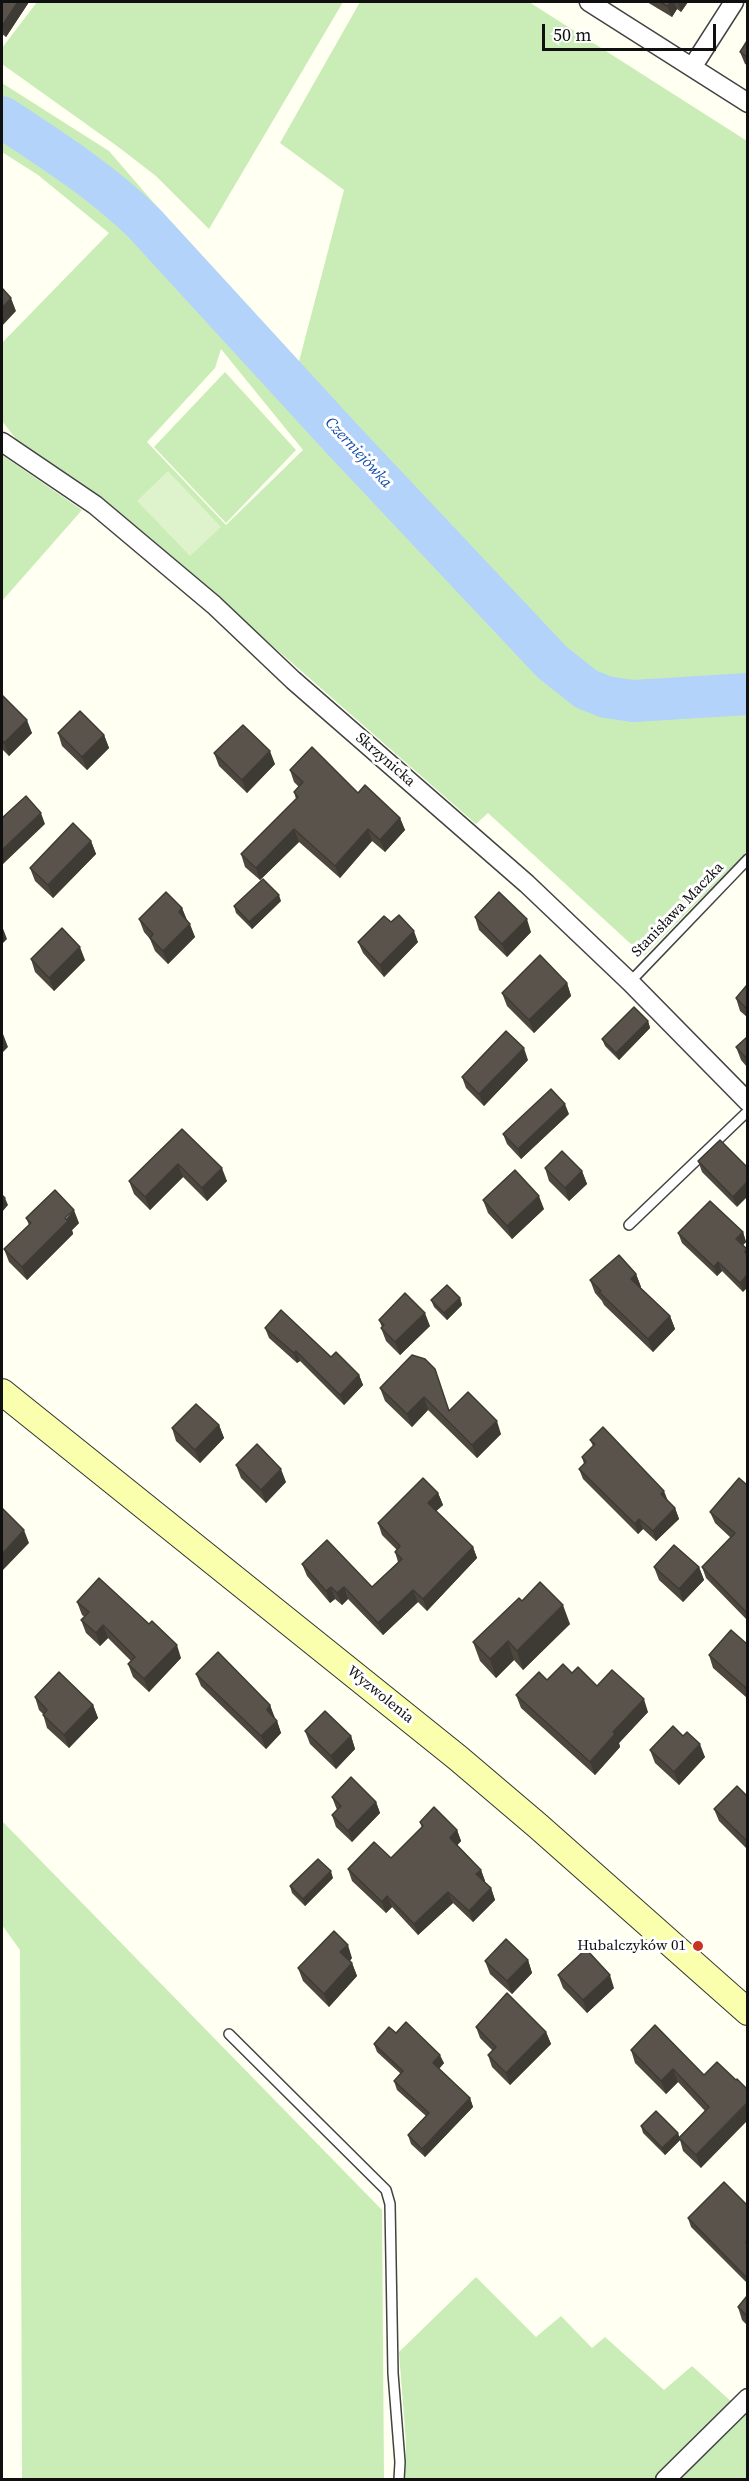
<!DOCTYPE html>
<html>
<head>
<meta charset="utf-8">
<style>
	body { margin:0 }
	#map { position:relative; width:749px; height:2481px; overflow:hidden; background:#fffff2; font-family:"Source Serif 4",serif }
	canvas { display:block }
	.frame { position:absolute; inset:0; border:3px solid #101010; pointer-events:none }
	.scale { position:absolute; left:542px; top:24px; width:174px; height:27px; box-sizing:border-box; border:3px solid #101010; border-top:0; padding-left:8px; font-size:18px; line-height:21px; white-space:nowrap; color:#101010; -webkit-text-stroke:4px #fff; paint-order:stroke }
</style>
</head>
<body>
<div id="map">
<canvas width="749" height="2481"></canvas>
<div class="frame"></div>
<div class="scale">50 m</div>
</div>
<script>
const context = document.querySelector('canvas').getContext('2d');
context.lineJoin = 'round';
function paint(path, color) { context.fillStyle = color; context.fill(path, 'evenodd'); }
function strokePath(path, color, width, dash) { context.strokeStyle = color; context.lineWidth = width; context.lineCap = dash ? 'butt' : 'round'; context.setLineDash(dash || []); context.stroke(path); }
function write(font, color, halo, rows, align = 'center') {
  context.font = font + ' "Source Serif 4",serif'; context.lineWidth = 6; context.setLineDash([]); context.textBaseline = 'middle'; context.strokeStyle = halo; context.fillStyle = color; for (const [text, x, y, turn = 0] of rows) {
    context.save(); context.translate(x, y); context.rotate((+turn || 0) * Math.PI / 180); context.textAlign = isNaN(turn) ? turn : align; if (halo) context.strokeText(text, 0, 0); context.fillText(text, 0, 0); context.restore();
  }
}
const green = new Path2D(`
	M 37,2 L 343,2 L 209,229 L 156,176 L 117,146 L 2,64 L 2,48 Z
	M 360,2 L 529,2 L 747,141 L 747,852 L 644,956 L 488,813 L 476,824 L 227,606 L 23,448 L 2,421 L 2,343 L 109,233 L 38,175 L 2,152 L 2,83 L 109,151 L 297,369 L 344,190 L 280,143 ZM 221,349 L 303,450 L 226,525 L 147,442 L 215,368 Z
	M 225,372 L 296,450 L 226,523 L 154,447 Z
	M 2,455 L 82,510 L 2,601 Z
	M 2,1821 L 382,2210 L 384,2479 L 22,2479 L 20,1950 L 2,1925 Z
	M 476,2277 L 536,2337 L 561,2316 L 592,2348 L 605,2337 L 664,2390 L 692,2366 L 734,2404 L 656,2479 L 405,2479 L 406,2443 L 399,2352 Z
	M 747,2406 L 747,2479 L 674,2479 Z`);
const pitch = new Path2D(`
	M 168,471 L 221,527 L 190,556 L 137,501 Z`);
const river = new Path2D(`
	M 2,117 C 52,150 101,181 144,223 L 343,440 L 552,662 L 586,689 L 606,697 L 633,701 L 748,694`);
const lane = new Path2D(`
	M 630,982 L 748,859
	M 629,1225 L 748,1111
	M 229,2034 L 386,2190 L 390,2204 L 393,2373 L 400,2462 L 399,2480`);
const street = new Path2D(`
	M 589,2 L 748,103
	M 693,66 L 734,2
	M 2,442 L 95,505 L 214,605 L 293,680 L 527,884 L 630,982 L 748,1102
	M 665,2480 L 748,2398`);
const secondary = new Path2D(`
	M 2,1392 L 458,1758 L 538,1826 L 748,2012`);
const wall = new Path2D(`
	M 2,2 L 29,2 L 6,37 L 2,34 Z
	M 647,2 L 688,2 L 681,12 L 677,9 L 672,17 Z
	M 747,41 L 747,65 L 745,64 L 740,52 Z
	M 2,695 L 32,733 L 9,756 L 2,749 Z
	M 58,733 L 104,735 L 109,748 L 87,770 L 62,746 Z
	M 214,753 L 275,764 L 247,793 L 219,766 Z
	M 290,770 L 358,793 L 400,818 L 405,830 L 385,852 L 372,841 L 340,878 L 299,842 L 260,880 L 245,867 L 241,854 L 296,799 L 294,792 L 299,787 L 294,782 Z
	M 91,841 L 96,854 L 53,898 L 35,881 L 30,868 Z
	M 281,901 L 252,929 L 236,913 L 234,906 Z
	M 182,908 L 187,920 L 195,937 L 168,964 L 155,951 L 150,939 L 144,932 L 139,919 Z
	M 475,917 L 531,932 L 507,957 L 479,930 Z
	M 391,922 L 418,942 L 384,977 L 363,953 L 358,942 Z
	M 31,959 L 85,960 L 54,991 L 35,972 Z
	M 567,983 L 571,996 L 534,1033 L 507,1006 L 502,993 Z
	M 747,985 L 747,1017 L 740,1011 L 736,998 Z
	M 648,1021 L 650,1028 L 619,1060 L 605,1046 L 602,1039 Z
	M 747,1037 L 747,1067 L 741,1060 L 736,1047 Z
	M 528,1060 L 484,1106 L 466,1088 L 462,1077 Z
	M 569,1114 L 521,1159 L 507,1144 L 503,1134 Z
	M 182,1129 L 227,1181 L 207,1201 L 183,1177 L 150,1210 L 134,1194 L 129,1181 Z
	M 720,1140 L 737,1207 L 702,1172 L 698,1161 Z
	M 545,1168 L 582,1171 L 587,1184 L 569,1201 L 549,1181 Z
	M 483,1200 L 544,1209 L 512,1239 L 488,1213 Z
	M 26,1218 L 79,1223 L 72,1230 L 73,1234 L 27,1280 L 9,1262 L 4,1249 L 29,1225 Z
	M 743,1232 L 746,1242 L 743,1245 L 743,1292 L 722,1271 L 717,1276 L 682,1243 L 678,1233 Z
	M 636,1274 L 641,1287 L 640,1287 L 670,1316 L 675,1329 L 653,1352 L 604,1305 L 602,1301 L 595,1293 L 590,1280 Z
	M 460,1298 L 462,1305 L 447,1320 L 434,1307 L 431,1300 Z
	M 379,1320 L 430,1326 L 400,1355 L 386,1341 L 381,1328 L 382,1327 Z
	M 265,1328 L 331,1357 L 359,1375 L 363,1385 L 344,1405 L 300,1361 L 297,1363 L 269,1338 Z
	M 412,1355 L 450,1411 L 501,1434 L 477,1458 L 428,1410 L 412,1427 L 385,1401 L 380,1388 Z
	M 219,1425 L 224,1438 L 200,1463 L 176,1441 L 172,1428 Z
	M 590,1440 L 667,1501 L 675,1508 L 679,1519 L 656,1541 L 643,1529 L 638,1534 L 583,1479 L 579,1469 L 584,1464 L 582,1457 L 593,1446 Z
	M 236,1465 L 286,1482 L 266,1503 L 241,1478 Z
	M 747,1485 L 747,1620 L 706,1578 L 702,1567 L 731,1538 L 715,1523 L 710,1512 Z
	M 438,1493 L 443,1505 L 436,1511 L 473,1547 L 477,1558 L 427,1611 L 418,1602 L 383,1635 L 348,1599 L 342,1605 L 335,1599 L 330,1603 L 307,1576 L 302,1564 L 372,1587 L 398,1562 L 395,1552 L 397,1550 L 382,1535 L 378,1523 Z
	M 654,1567 L 699,1567 L 704,1580 L 683,1602 L 659,1580 Z
	M 522,1601 L 570,1624 L 523,1670 L 514,1660 L 496,1678 L 480,1661 L 473,1642 Z
	M 77,1602 L 181,1658 L 149,1692 L 133,1677 L 128,1664 L 131,1661 L 108,1638 L 100,1646 L 86,1633 L 81,1620 L 85,1617 L 82,1615 Z
	M 747,1644 L 747,1698 L 713,1668 L 709,1655 Z
	M 572,1673 L 648,1712 L 619,1743 L 620,1747 L 595,1775 L 521,1708 L 516,1695 L 547,1680 Z
	M 196,1674 L 270,1705 L 274,1718 L 277,1721 L 281,1733 L 266,1749 L 201,1686 Z
	M 35,1697 L 93,1705 L 98,1718 L 69,1748 L 47,1728 L 43,1714 L 39,1710 Z
	M 305,1731 L 351,1736 L 355,1749 L 336,1769 L 310,1744 Z
	M 683,1736 L 705,1757 L 679,1785 L 655,1763 L 650,1750 Z
	M 747,1796 L 747,1849 L 719,1821 L 714,1809 Z
	M 332,1797 L 376,1802 L 380,1813 L 352,1842 L 336,1827 L 332,1815 L 337,1810 Z
	M 420,1822 L 457,1830 L 461,1841 L 457,1845 L 481,1870 L 485,1881 L 484,1882 L 491,1888 L 495,1900 L 473,1922 L 453,1903 L 418,1935 L 392,1907 L 386,1913 L 352,1881 L 348,1869 L 391,1858 L 422,1828 Z
	M 333,1878 L 305,1906 L 292,1893 L 290,1886 Z
	M 352,1958 L 350,1961 L 352,1963 L 357,1976 L 329,2007 L 303,1981 L 298,1968 Z
	M 528,1960 L 532,1973 L 512,1994 L 490,1974 L 485,1961 Z
	M 558,1975 L 614,1988 L 587,2013 L 563,1988 Z
	M 476,2027 L 546,2032 L 551,2044 L 510,2085 L 492,2067 L 488,2055 L 493,2051 L 480,2038 Z
	M 396,2033 L 444,2063 L 439,2069 L 470,2098 L 473,2107 L 425,2157 L 411,2144 L 408,2135 L 426,2116 L 397,2090 L 394,2081 L 401,2074 L 377,2052 L 374,2044 Z
	M 631,2050 L 704,2075 L 717,2062 L 701,2168 L 683,2151 L 680,2140 L 665,2155 L 643,2133 L 641,2126 L 678,2133 L 679,2137 L 705,2111 L 678,2082 L 666,2094 L 635,2063 Z
	M 747,2205 L 747,2283 L 691,2227 L 688,2218 Z
	M 747,2296 L 747,2325 L 742,2320 L 738,2307 Z`);
const shadedWall = new Path2D(`
	M 18,2 L 29,2 L 6,37 L 2,26 Z
	M 671,2 L 674,2 L 677,9 L 672,17 L 667,6 Z
	M 678,2 L 688,2 L 681,12 Z
	M 11,298 L 16,311 L 2,326 L 2,308 Z
	M 27,720 L 32,733 L 9,756 L 4,743 Z
	M 104,735 L 109,748 L 87,770 L 82,757 Z
	M 270,751 L 275,764 L 247,793 L 242,780 Z
	M 41,813 L 45,824 L 2,865 L 2,850 Z
	M 400,818 L 405,830 L 385,852 L 380,840 Z
	M 294,829 L 299,842 L 260,880 L 256,868 Z
	M 368,829 L 372,841 L 340,878 L 335,866 Z
	M 91,841 L 96,854 L 53,898 L 48,885 Z
	M 279,895 L 281,901 L 252,929 L 249,922 Z
	M 182,908 L 187,921 L 179,912 Z
	M 527,919 L 531,932 L 507,957 L 502,944 Z
	M 190,924 L 195,937 L 168,964 L 163,951 Z
	M 2,926 L 7,939 L 2,944 Z
	M 414,931 L 418,942 L 384,977 L 380,965 Z
	M 80,947 L 85,960 L 54,991 L 49,978 Z
	M 567,983 L 571,996 L 534,1033 L 529,1020 Z
	M 648,1021 L 650,1028 L 619,1060 L 616,1053 Z
	M 3,1034 L 8,1047 L 2,1053 L 2,1036 Z
	M 524,1048 L 528,1060 L 484,1106 L 479,1094 Z
	M 565,1104 L 569,1114 L 521,1159 L 518,1149 Z
	M 178,1164 L 183,1177 L 150,1210 L 145,1197 Z
	M 222,1168 L 227,1181 L 207,1201 L 202,1188 Z
	M 582,1171 L 587,1184 L 569,1201 L 565,1188 Z
	M 747,1182 L 747,1197 L 737,1207 L 733,1197 Z
	M 539,1196 L 544,1209 L 512,1239 L 507,1226 Z
	M 5,1198 L 8,1205 L 2,1212 L 2,1202 Z
	M 74,1210 L 79,1223 L 72,1230 L 73,1234 L 27,1280 L 22,1267 Z
	M 743,1232 L 746,1242 L 740,1248 L 736,1239 Z
	M 718,1262 L 722,1271 L 717,1276 L 714,1267 Z
	M 636,1274 L 641,1287 L 636,1292 L 631,1279 Z
	M 747,1275 L 747,1288 L 743,1292 L 740,1283 Z
	M 460,1298 L 462,1305 L 447,1320 L 444,1313 Z
	M 425,1313 L 430,1326 L 400,1355 L 395,1342 Z
	M 670,1316 L 675,1329 L 653,1352 L 648,1339 Z
	M 296,1351 L 300,1361 L 297,1363 L 294,1353 Z
	M 359,1375 L 363,1385 L 344,1405 L 340,1395 Z
	M 424,1397 L 428,1410 L 412,1427 L 407,1414 Z
	M 497,1421 L 501,1434 L 477,1458 L 472,1445 Z
	M 219,1425 L 224,1438 L 200,1463 L 195,1450 Z
	M 281,1469 L 286,1482 L 266,1503 L 261,1490 Z
	M 664,1491 L 668,1501 L 661,1494 Z
	M 438,1493 L 443,1505 L 432,1515 L 428,1503 Z
	M 675,1508 L 679,1519 L 656,1541 L 653,1531 Z
	M 639,1519 L 643,1529 L 638,1534 L 635,1524 Z
	M 24,1530 L 29,1543 L 2,1571 L 2,1554 Z
	M 473,1547 L 477,1558 L 427,1611 L 423,1599 Z
	M 699,1567 L 704,1580 L 683,1602 L 679,1589 Z
	M 331,1587 L 335,1599 L 330,1603 L 326,1591 Z
	M 344,1587 L 348,1599 L 342,1605 L 337,1593 Z
	M 413,1590 L 418,1602 L 383,1635 L 378,1623 Z
	M 563,1605 L 570,1624 L 523,1670 L 517,1651 Z
	M 103,1625 L 108,1638 L 100,1646 L 96,1633 Z
	M 508,1641 L 514,1660 L 496,1678 L 490,1659 Z
	M 177,1645 L 181,1658 L 149,1692 L 144,1679 Z
	M 644,1699 L 648,1712 L 619,1743 L 620,1747 L 595,1775 L 590,1762 L 613,1732 Z
	M 93,1705 L 98,1718 L 69,1748 L 64,1735 Z
	M 270,1705 L 275,1718 L 271,1722 L 267,1710 Z
	M 277,1721 L 281,1733 L 266,1749 L 261,1736 Z
	M 351,1736 L 355,1749 L 336,1769 L 331,1756 Z
	M 700,1744 L 705,1757 L 679,1785 L 674,1772 Z
	M 376,1802 L 380,1813 L 352,1842 L 348,1831 Z
	M 457,1830 L 461,1841 L 454,1849 L 450,1838 Z
	M 481,1870 L 485,1881 L 481,1886 L 476,1874 Z
	M 331,1871 L 333,1878 L 305,1906 L 303,1899 Z
	M 491,1888 L 495,1900 L 473,1922 L 469,1911 Z
	M 448,1892 L 453,1903 L 418,1935 L 414,1924 Z
	M 387,1896 L 392,1907 L 386,1913 L 382,1902 Z
	M 348,1945 L 352,1958 L 345,1965 L 340,1952 Z
	M 528,1960 L 532,1973 L 512,1994 L 507,1981 Z
	M 352,1963 L 357,1976 L 329,2007 L 324,1994 Z
	M 610,1975 L 614,1988 L 587,2013 L 583,2000 Z
	M 546,2032 L 551,2044 L 510,2085 L 506,2073 Z
	M 440,2055 L 444,2063 L 436,2072 L 433,2063 Z
	M 673,2069 L 678,2082 L 666,2094 L 661,2081 Z
	M 470,2098 L 473,2107 L 425,2157 L 422,2149 Z
	M 747,2103 L 747,2121 L 701,2168 L 696,2155 Z
	M 678,2133 L 680,2139 L 679,2138 L 680,2140 L 665,2155 L 662,2148 Z`);
const building = new Path2D(`
	M 2,2 L 18,2 L 2,26 Z
	M 660,2 L 671,2 L 667,6 Z
	M 747,41 L 747,57 L 740,52 Z
	M 2,288 L 11,298 L 2,308 Z
	M 2,695 L 27,720 L 4,743 L 2,740 Z
	M 80,711 L 104,735 L 82,757 L 58,733 Z
	M 243,725 L 270,751 L 242,780 L 214,753 Z
	M 312,747 L 358,793 L 365,785 L 400,818 L 380,840 L 368,829 L 335,866 L 294,829 L 256,868 L 241,854 L 298,797 L 294,792 L 303,782 L 290,770 Z
	M 26,796 L 41,813 L 2,850 L 2,818 Z
	M 73,823 L 91,841 L 48,885 L 30,868 Z
	M 263,879 L 279,895 L 249,922 L 234,906 Z
	M 166,892 L 182,908 L 179,912 L 190,924 L 163,951 L 150,938 L 153,934 L 139,919 Z
	M 499,892 L 527,919 L 502,944 L 475,917 Z
	M 399,915 L 414,931 L 380,965 L 358,942 L 384,916 L 391,922 Z
	M 62,928 L 80,947 L 49,978 L 31,959 Z
	M 540,955 L 567,983 L 529,1020 L 502,993 Z
	M 747,985 L 747,1009 L 736,998 Z
	M 634,1007 L 648,1021 L 616,1053 L 602,1039 Z
	M 506,1031 L 524,1048 L 479,1094 L 462,1077 Z
	M 747,1037 L 747,1059 L 736,1047 Z
	M 551,1089 L 565,1104 L 518,1149 L 503,1134 Z
	M 182,1129 L 222,1168 L 202,1188 L 178,1164 L 145,1197 L 129,1181 Z
	M 720,1140 L 747,1167 L 747,1182 L 733,1197 L 698,1161 Z
	M 562,1151 L 582,1171 L 565,1188 L 545,1168 Z
	M 515,1170 L 539,1196 L 507,1226 L 483,1200 Z
	M 55,1190 L 74,1210 L 65,1218 L 68,1221 L 22,1267 L 4,1249 L 31,1223 L 26,1218 Z
	M 2,1195 L 5,1198 L 2,1202 Z
	M 710,1201 L 743,1232 L 736,1239 L 747,1249 L 745,1252 L 747,1255 L 747,1275 L 740,1283 L 718,1262 L 714,1267 L 678,1233 Z
	M 619,1255 L 636,1274 L 631,1279 L 670,1316 L 648,1339 L 599,1292 L 601,1291 L 590,1280 Z
	M 447,1285 L 460,1298 L 444,1313 L 431,1300 Z
	M 405,1293 L 425,1313 L 395,1342 L 381,1328 L 384,1325 L 379,1320 Z
	M 281,1310 L 331,1357 L 336,1352 L 359,1375 L 340,1395 L 296,1351 L 294,1353 L 265,1328 Z
	M 412,1355 L 425,1359 L 435,1369 L 449,1411 L 468,1392 L 497,1421 L 472,1445 L 424,1397 L 407,1414 L 380,1388 Z
	M 196,1404 L 219,1425 L 195,1450 L 172,1428 Z
	M 603,1427 L 664,1491 L 661,1494 L 675,1508 L 653,1531 L 639,1519 L 635,1524 L 579,1469 L 586,1462 L 582,1457 L 595,1444 L 590,1440 Z
	M 257,1444 L 281,1469 L 261,1490 L 236,1465 Z
	M 423,1478 L 438,1493 L 428,1503 L 473,1547 L 423,1599 L 413,1590 L 378,1623 L 344,1587 L 337,1593 L 331,1587 L 326,1591 L 302,1564 L 327,1540 L 372,1587 L 402,1559 L 395,1552 L 400,1546 L 378,1523 Z
	M 739,1478 L 747,1485 L 747,1613 L 702,1567 L 735,1533 L 710,1512 Z
	M 2,1508 L 24,1530 L 2,1554 Z
	M 674,1545 L 699,1567 L 679,1589 L 654,1567 Z
	M 99,1578 L 149,1624 L 152,1621 L 177,1645 L 144,1679 L 128,1664 L 135,1657 L 103,1625 L 96,1633 L 81,1620 L 89,1612 L 77,1602 Z
	M 540,1582 L 563,1605 L 517,1651 L 508,1641 L 490,1659 L 473,1642 L 519,1598 L 522,1601 Z
	M 731,1630 L 747,1644 L 747,1689 L 709,1655 Z
	M 218,1652 L 270,1705 L 267,1710 L 277,1721 L 261,1736 L 196,1674 Z
	M 563,1664 L 572,1673 L 578,1667 L 597,1686 L 612,1670 L 644,1699 L 613,1732 L 615,1734 L 590,1762 L 516,1695 L 539,1672 L 547,1680 Z
	M 59,1672 L 93,1705 L 64,1735 L 43,1715 L 47,1710 L 35,1697 Z
	M 325,1711 L 351,1736 L 331,1756 L 305,1731 Z
	M 673,1726 L 683,1736 L 687,1732 L 700,1744 L 674,1772 L 650,1750 Z
	M 351,1777 L 376,1802 L 348,1831 L 332,1815 L 341,1806 L 332,1797 Z
	M 737,1786 L 747,1796 L 747,1841 L 714,1809 Z
	M 434,1807 L 457,1830 L 450,1838 L 481,1870 L 476,1874 L 491,1888 L 469,1911 L 448,1892 L 414,1924 L 387,1896 L 382,1902 L 348,1869 L 374,1842 L 391,1858 L 423,1826 L 420,1822 Z
	M 318,1859 L 331,1871 L 303,1899 L 290,1886 Z
	M 334,1931 L 348,1945 L 340,1952 L 352,1963 L 324,1994 L 298,1968 Z
	M 506,1939 L 528,1960 L 507,1981 L 485,1961 Z
	M 586,1949 L 610,1975 L 583,2000 L 558,1975 Z
	M 507,1993 L 546,2032 L 506,2073 L 488,2055 L 496,2047 L 476,2027 Z
	M 406,2022 L 440,2055 L 433,2063 L 470,2098 L 422,2149 L 408,2135 L 429,2113 L 394,2081 L 403,2071 L 374,2044 L 389,2027 L 396,2033 Z
	M 655,2025 L 704,2075 L 717,2062 L 736,2080 L 737,2079 L 747,2089 L 747,2103 L 696,2155 L 679,2138 L 709,2107 L 673,2069 L 661,2081 L 631,2050 Z
	M 656,2111 L 678,2133 L 662,2148 L 641,2126 Z
	M 724,2182 L 747,2205 L 747,2240 L 746,2242 L 747,2244 L 747,2278 L 688,2218 Z
	M 747,2296 L 747,2316 L 738,2307 Z`);
const markers = [
	[698,1946,6,"#c9341e"]
];
const streetNames = [
	["Skrzynicka",385,760,41],
	["Stanisława Maczka",678,910,-46],
	["Wyzwolenia",380,1695,39]
];
const poiNames = [
	["Hubalczyków 01",686,1946]
];
const waterNames = [
	["Czerniejówka",358,453,47]
];
paint(green, '#caedb8');
paint(pitch, '#def3cb');
strokePath(river, '#b3d3fa', 42);
strokePath(lane, '#434343', 12);
strokePath(street, '#434343', 21);
strokePath(secondary, '#323232', 28);
strokePath(lane, '#fff', 9);
strokePath(street, '#fff', 18);
strokePath(secondary, '#faffad', 26);
paint(wall, '#4d4740');
paint(shadedWall, '#3e3a34');
paint(building, '#59534b');
strokePath(building, '#3e3a34', 1.5);
for (const [x, y, r, color] of markers) { const dot = new Path2D(); dot.arc(x, y, r, 0, 2 * Math.PI); context.fillStyle = color; context.fill(dot); strokePath(dot, '#fff', 2); }
write('15px', '#101010', '#fff', streetNames);
write('15px', '#101010', '#fff', poiNames, 'right');
write('italic 16px', '#104caa', '#fff', waterNames);
</script>
</body>
</html>
